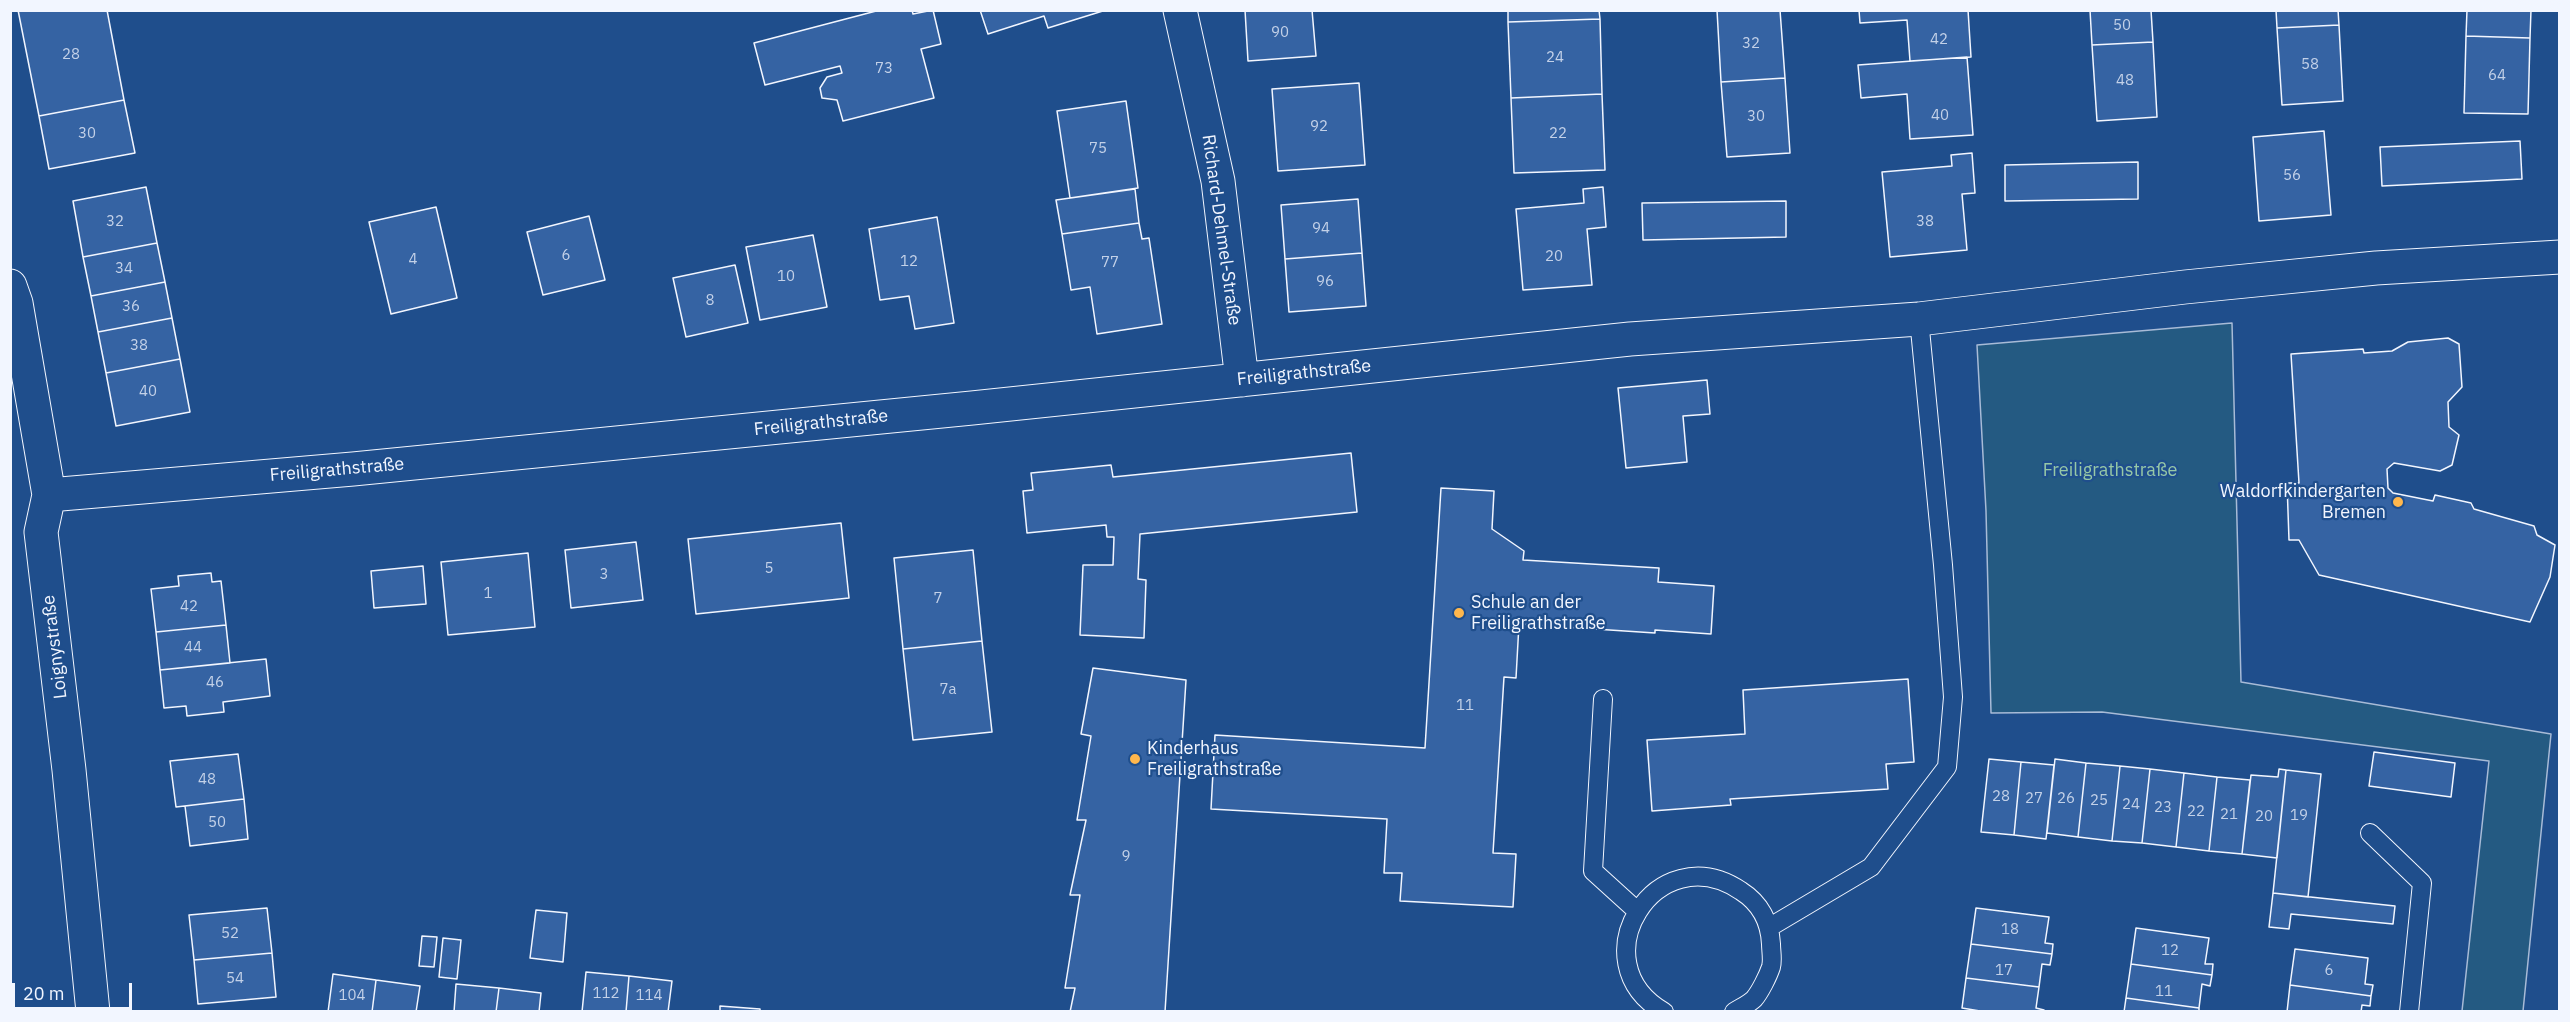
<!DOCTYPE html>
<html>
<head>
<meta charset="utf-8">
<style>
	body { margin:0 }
	#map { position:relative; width:2570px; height:1022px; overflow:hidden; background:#1f4e8c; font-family:"IBM Plex Sans",sans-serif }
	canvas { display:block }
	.frame { position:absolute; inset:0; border:12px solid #f2f6ff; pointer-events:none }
	.scale { position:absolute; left:12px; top:983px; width:120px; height:27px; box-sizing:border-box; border:3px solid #f2f6ff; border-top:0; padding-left:8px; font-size:18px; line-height:21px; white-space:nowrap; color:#f2f6ff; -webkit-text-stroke:4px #1f4e8c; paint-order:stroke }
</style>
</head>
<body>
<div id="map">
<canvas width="2570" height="1022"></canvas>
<div class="frame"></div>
<div class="scale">20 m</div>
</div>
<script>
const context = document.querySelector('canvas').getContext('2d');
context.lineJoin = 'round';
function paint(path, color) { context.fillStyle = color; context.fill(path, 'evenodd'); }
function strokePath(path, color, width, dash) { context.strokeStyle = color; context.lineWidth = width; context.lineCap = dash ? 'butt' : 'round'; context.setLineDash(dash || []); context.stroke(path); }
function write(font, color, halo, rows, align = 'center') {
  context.font = font + ' "IBM Plex Sans",sans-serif'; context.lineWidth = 4.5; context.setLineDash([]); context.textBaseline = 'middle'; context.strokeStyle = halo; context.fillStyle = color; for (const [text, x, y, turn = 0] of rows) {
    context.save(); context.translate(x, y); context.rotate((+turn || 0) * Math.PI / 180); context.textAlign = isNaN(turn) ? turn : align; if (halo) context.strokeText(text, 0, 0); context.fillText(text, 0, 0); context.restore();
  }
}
const green = new Path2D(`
	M 2232,323 L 2241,682 L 2551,734 L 2523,1011 L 2462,1011 L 2489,761 L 2102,712 L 1991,713 L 1986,511 L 1977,345 Z`);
const building = new Path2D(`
	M 18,10 L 107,10 L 124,100 L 39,116 Z
	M 880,10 L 912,10 L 913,14 L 933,10 L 941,44 L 921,49 L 934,98 L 843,121 L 837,100 L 822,98 L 820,88 L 827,77 L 842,73 L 840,66 L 765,85 L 754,43 Z
	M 980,10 L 1106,10 L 1048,28 L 1044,16 L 988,34 Z
	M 1245,10 L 1312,10 L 1316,56 L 1248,61 Z
	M 1508,10 L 1599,10 L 1600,19 L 1508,22 Z
	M 1717,10 L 1780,10 L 1785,78 L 1721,82 Z
	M 1859,10 L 1968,10 L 1971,57 L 1910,61 L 1907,20 L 1860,23 Z
	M 2090,10 L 2151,10 L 2153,42 L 2092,45 Z
	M 2276,10 L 2338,10 L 2339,25 L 2277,28 Z
	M 2467,10 L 2531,10 L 2530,38 L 2466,36 Z
	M 1600,19 L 1602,94 L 1511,98 L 1508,22 Z
	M 2339,25 L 2343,101 L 2282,105 L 2277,28 Z
	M 2466,36 L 2530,38 L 2528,114 L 2464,113 Z
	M 2153,42 L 2157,117 L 2097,121 L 2092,45 Z
	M 1967,57 L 1973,135 L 1910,139 L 1907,94 L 1861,98 L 1858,65 Z
	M 1785,78 L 1790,153 L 1727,157 L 1721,82 Z
	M 1359,83 L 1365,165 L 1278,171 L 1272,89 Z
	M 1602,94 L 1605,170 L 1514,173 L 1511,98 Z
	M 124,100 L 135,153 L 49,169 L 39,116 Z
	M 1126,101 L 1138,188 L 1070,198 L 1057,111 Z
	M 2324,131 L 2331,215 L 2259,221 L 2253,137 Z
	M 2520,141 L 2522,179 L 2382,186 L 2380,147 Z
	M 1972,153 L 1975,193 L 1962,194 L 1967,250 L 1890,257 L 1882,172 L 1952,166 L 1951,155 Z
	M 2138,162 L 2138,199 L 2005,201 L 2005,165 Z
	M 146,187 L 157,243 L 83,257 L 73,201 Z
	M 1603,187 L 1606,227 L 1587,229 L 1592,285 L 1523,290 L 1516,209 L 1584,203 L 1583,189 Z
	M 1135,189 L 1139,223 L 1062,234 L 1056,200 Z
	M 1358,199 L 1362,253 L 1285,259 L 1281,205 Z
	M 1786,201 L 1786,237 L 1643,240 L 1642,203 Z
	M 436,207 L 457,298 L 391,314 L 369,222 Z
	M 589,216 L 605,280 L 543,295 L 527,232 Z
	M 937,217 L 954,323 L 915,329 L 909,296 L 880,300 L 869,229 Z
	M 1139,223 L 1142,239 L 1149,238 L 1162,324 L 1097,334 L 1090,287 L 1071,290 L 1062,234 Z
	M 813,235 L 827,307 L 760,320 L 746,247 Z
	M 157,243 L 165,282 L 91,296 L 83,257 Z
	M 1362,253 L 1366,306 L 1289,312 L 1285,259 Z
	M 735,265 L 748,323 L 686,337 L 673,278 Z
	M 165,282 L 172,318 L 98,332 L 91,296 Z
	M 172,318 L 180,359 L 106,373 L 98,332 Z
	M 2448,338 L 2459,344 L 2462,387 L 2448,402 L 2449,427 L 2459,435 L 2452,465 L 2440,471 L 2394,463 L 2387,469 L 2388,488 L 2393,493 L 2433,501 L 2435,495 L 2471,503 L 2474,509 L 2534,526 L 2537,535 L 2555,545 L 2550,577 L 2530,622 L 2319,575 L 2299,540 L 2289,540 L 2287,483 L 2299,483 L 2291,354 L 2363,349 L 2364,353 L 2392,351 L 2408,342 Z
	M 180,359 L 190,412 L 116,426 L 106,373 Z
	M 1707,380 L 1710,414 L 1683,416 L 1687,462 L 1626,468 L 1618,388 Z
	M 1351,453 L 1357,512 L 1140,534 L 1138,579 L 1146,580 L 1144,638 L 1080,635 L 1083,565 L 1113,565 L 1114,537 L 1107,537 L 1106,525 L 1027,533 L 1023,491 L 1033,490 L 1031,473 L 1111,465 L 1113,477 Z
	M 1441,488 L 1494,491 L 1492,529 L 1524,551 L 1523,560 L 1659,568 L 1658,582 L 1714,586 L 1711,634 L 1655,630 L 1655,633 L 1519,624 L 1516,678 L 1504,677 L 1493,853 L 1516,854 L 1513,907 L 1400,901 L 1402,873 L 1384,873 L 1387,819 L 1211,809 L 1215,735 L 1425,748 Z
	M 841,523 L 849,598 L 696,614 L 688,539 Z
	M 636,542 L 643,600 L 571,608 L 565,550 Z
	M 973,550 L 982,641 L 903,649 L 894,558 Z
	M 528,553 L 535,627 L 448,635 L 441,562 Z
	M 423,566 L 426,604 L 374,608 L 371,571 Z
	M 211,573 L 212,582 L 221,581 L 226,625 L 156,632 L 151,589 L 179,586 L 178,576 Z
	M 226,625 L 230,663 L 160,670 L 156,632 Z
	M 982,641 L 992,732 L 913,740 L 903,649 Z
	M 266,659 L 270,696 L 223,702 L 224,712 L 187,716 L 186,706 L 164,708 L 160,670 Z
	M 1093,668 L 1186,680 L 1165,1012 L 1070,1012 L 1075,988 L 1065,988 L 1080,895 L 1070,895 L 1086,820 L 1077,820 L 1091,736 L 1081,734 Z
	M 1908,679 L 1914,762 L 1886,764 L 1888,789 L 1730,799 L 1731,805 L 1652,811 L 1647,740 L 1745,734 L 1743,690 Z
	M 2374,752 L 2455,763 L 2451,797 L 2369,786 Z
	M 238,754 L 244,799 L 176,807 L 170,761 Z
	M 1989,759 L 2021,762 L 2014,835 L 1981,832 Z
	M 2055,759 L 2086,763 L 2078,837 L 2047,833 Z
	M 2021,762 L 2054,765 L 2046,839 L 2014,835 Z
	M 2086,763 L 2120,766 L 2112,841 L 2078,837 Z
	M 2120,766 L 2150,769 L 2142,843 L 2112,841 Z
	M 2150,769 L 2184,773 L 2176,847 L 2142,843 Z
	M 2279,769 L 2286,770 L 2277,858 L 2242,854 L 2251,775 L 2278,777 Z
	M 2286,770 L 2321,774 L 2308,897 L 2273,893 Z
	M 2184,773 L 2217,777 L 2209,851 L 2176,847 Z
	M 2217,777 L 2250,780 L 2242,854 L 2209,851 Z
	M 244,799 L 248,839 L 190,846 L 185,806 Z
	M 2273,893 L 2395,906 L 2393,924 L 2291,914 L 2289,929 L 2269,927 Z
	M 267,908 L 272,953 L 194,960 L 189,915 Z
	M 1976,908 L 2049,917 L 2045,943 L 2053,944 L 2052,954 L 1971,944 Z
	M 536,910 L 567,913 L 563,962 L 530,958 Z
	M 2136,928 L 2209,938 L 2205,964 L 2213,964 L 2212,975 L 2131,964 Z
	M 422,936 L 437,937 L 434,967 L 419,966 Z
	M 443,938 L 461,940 L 457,979 L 439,977 Z
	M 1971,944 L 2052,954 L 2050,965 L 2042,964 L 2039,987 L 1966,978 Z
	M 2295,949 L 2368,958 L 2365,984 L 2373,985 L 2371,996 L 2290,985 Z
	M 272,953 L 276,997 L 198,1004 L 194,960 Z
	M 2131,964 L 2212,975 L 2210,986 L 2202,984 L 2199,1008 L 2126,998 Z
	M 586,972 L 629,976 L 626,1012 L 582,1012 Z
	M 333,974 L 376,980 L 372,1012 L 328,1012 Z
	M 629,976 L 672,981 L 668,1012 L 626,1012 Z
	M 1966,978 L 2039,987 L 2036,1008 L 2044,1010 L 2044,1012 L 1986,1012 L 1962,1008 Z
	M 376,980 L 420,986 L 416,1012 L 372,1012 Z
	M 456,984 L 499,988 L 496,1012 L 454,1012 Z
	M 2290,985 L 2371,996 L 2370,1006 L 2362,1005 L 2361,1012 L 2287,1012 Z
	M 499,988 L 541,993 L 539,1012 L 496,1012 Z
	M 2126,998 L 2199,1008 L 2199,1012 L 2124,1012 Z
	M 720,1006 L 760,1009 L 760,1012 L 720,1012 Z`);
const lane = new Path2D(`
	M 1603,699 L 1593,871 L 1636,910
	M 2370,833 L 2422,883 L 2409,1012
	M 1770,927 L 1871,867 L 1947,767 L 1953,697 L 1943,565 L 1919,319
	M 1664,1012 C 1577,962 1656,834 1741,891 C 1760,903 1770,922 1771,944 C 1771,951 1773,960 1771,967 C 1768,976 1760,992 1754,999 C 1749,1004 1740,1008 1734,1012`);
const street = new Path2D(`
	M 1180,10 L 1218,181 L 1242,380
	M 10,286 L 16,303 L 49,495 L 41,532 L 69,770 L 93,1012
	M 49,495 L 353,469 L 972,408 L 1630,339 L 1919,319 L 2185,287 L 2376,268 L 2560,257`);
const markers = [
	[2398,502,6,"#ffb74d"],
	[1459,613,6,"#ffb74d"],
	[1135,759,6,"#ffb74d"]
];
const numberNames = [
	["50",2122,26],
	["90",1280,33],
	["42",1939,40],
	["32",1751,44],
	["28",71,55],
	["24",1555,58],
	["58",2310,65],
	["73",884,69],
	["64",2497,76],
	["48",2125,81],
	["40",1940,116],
	["30",1756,117],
	["92",1319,127],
	["30",87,134],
	["22",1558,134],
	["75",1098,149],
	["56",2292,176],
	["32",115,222],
	["38",1925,222],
	["94",1321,229],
	["6",566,256],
	["20",1554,257],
	["4",413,260],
	["12",909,262],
	["77",1110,263],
	["34",124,269],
	["10",786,277],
	["96",1325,282],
	["8",710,301],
	["36",131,307],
	["38",139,346],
	["40",148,392],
	["5",769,569],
	["3",604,575],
	["1",488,594],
	["7",938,599],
	["42",189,607],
	["44",193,648],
	["46",215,683],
	["7a",948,690],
	["11",1465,706],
	["48",207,780],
	["28",2001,797],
	["27",2034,799],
	["26",2066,799],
	["25",2099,801],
	["24",2131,805],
	["23",2163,808],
	["22",2196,812],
	["21",2229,815],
	["19",2299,816],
	["20",2264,817],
	["50",217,823],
	["9",1126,857],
	["18",2010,930],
	["52",230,934],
	["12",2170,951],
	["17",2004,971],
	["6",2329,971],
	["54",235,979],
	["11",2164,992],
	["112",606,994],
	["104",352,996],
	["114",649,996]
];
const streetNames = [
	["Richard-Dehmel-Straße",1221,230,82],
	["Freiligrathstraße",1304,373,-6],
	["Freiligrathstraße",821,423,-6],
	["Freiligrathstraße",337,470,-5],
	["Loignystraße",55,647,-97]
];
const parkNames = [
	["Freiligrathstraße",2110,471]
];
const poiNames = [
	["Waldorfkindergarten",2386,492,"right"],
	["Bremen",2386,513,"right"],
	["Schule an der",1471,603],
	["Freiligrathstraße",1471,624],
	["Kinderhaus",1147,749],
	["Freiligrathstraße",1147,770]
];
paint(green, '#245a82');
strokePath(green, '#a8bbd7', 1.5);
paint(building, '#3563a3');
strokePath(building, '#f2f6ff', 1.5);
strokePath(lane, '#f2f6ff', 20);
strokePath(street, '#f2f6ff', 35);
strokePath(lane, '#1f4e8c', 18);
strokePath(street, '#1f4e8c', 33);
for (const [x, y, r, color] of markers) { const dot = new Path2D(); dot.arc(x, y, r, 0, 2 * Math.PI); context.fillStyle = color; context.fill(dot); strokePath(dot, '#1f4e8c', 2); }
write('15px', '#c3d1e8', null, numberNames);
write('18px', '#f2f6ff', '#1f4e8c', streetNames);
write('18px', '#97c8a6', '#1f4e8c', parkNames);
write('18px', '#f2f6ff', '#1f4e8c', poiNames, 'left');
</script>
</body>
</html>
